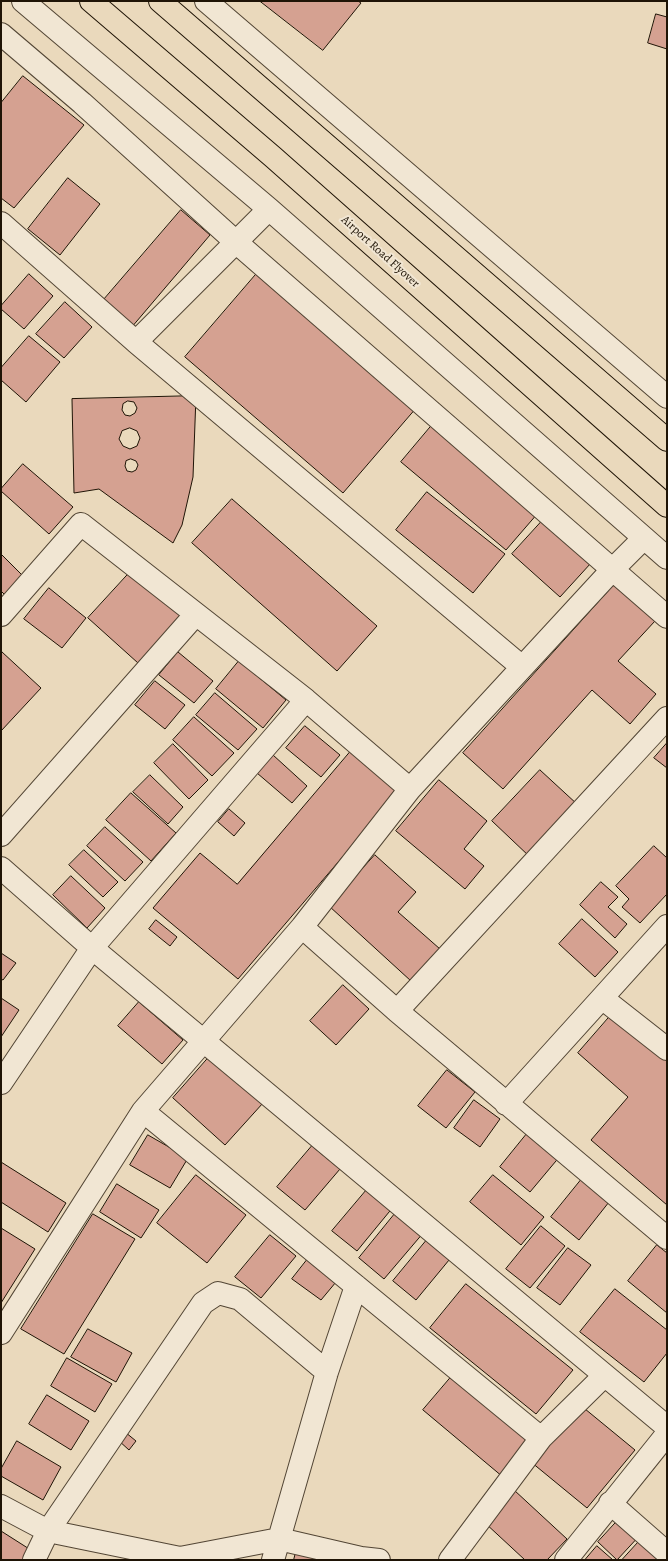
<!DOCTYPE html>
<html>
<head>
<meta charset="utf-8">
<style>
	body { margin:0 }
	#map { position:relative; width:668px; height:1561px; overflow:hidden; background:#ead9bc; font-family:Alegreya,serif }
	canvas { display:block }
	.frame { position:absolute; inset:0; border:2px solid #1f1406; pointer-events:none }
</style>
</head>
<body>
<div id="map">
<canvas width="668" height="1561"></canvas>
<div class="frame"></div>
</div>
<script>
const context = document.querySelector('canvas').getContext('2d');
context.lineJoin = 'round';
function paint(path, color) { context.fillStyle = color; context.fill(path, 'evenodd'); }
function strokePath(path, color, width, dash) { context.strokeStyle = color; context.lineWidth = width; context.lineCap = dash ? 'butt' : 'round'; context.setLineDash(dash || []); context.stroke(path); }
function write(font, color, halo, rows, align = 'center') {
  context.font = font + ' Alegreya,serif'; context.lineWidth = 4; context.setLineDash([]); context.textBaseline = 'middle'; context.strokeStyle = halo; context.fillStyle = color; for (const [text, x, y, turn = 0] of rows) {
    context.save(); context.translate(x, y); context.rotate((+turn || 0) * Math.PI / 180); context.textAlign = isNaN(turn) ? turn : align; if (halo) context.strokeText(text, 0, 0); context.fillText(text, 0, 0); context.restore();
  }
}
const building = new Path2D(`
	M 260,1 L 358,1 L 361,3 L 323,50 Z
	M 656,14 L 667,17 L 667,49 L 648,43 Z
	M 23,76 L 84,125 L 14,208 L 1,198 L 1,103 Z
	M 68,178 L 100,204 L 60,255 L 28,229 Z
	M 181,210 L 210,235 L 131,328 L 101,303 Z
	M 259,271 L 417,407 L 343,493 L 185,357 Z
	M 29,274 L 53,296 L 24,329 L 1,309 L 1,306 Z
	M 65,302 L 92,327 L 64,358 L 36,334 Z
	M 29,336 L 60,362 L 26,402 L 1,380 L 1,368 Z
	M 196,396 L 193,477 L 182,525 L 173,543 L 99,489 L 74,493 L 72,399 ZM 128,401 L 134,402 L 137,408 L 135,413 L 130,416 L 125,415 L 122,410 L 123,404 ZM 130,428 L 137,431 L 140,438 L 137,446 L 130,449 L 123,446 L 119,439 L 122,431 ZM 131,459 L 136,461 L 138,465 L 136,470 L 132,472 L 127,471 L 125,466 L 126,461 Z
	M 433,424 L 538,513 L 506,550 L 401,462 Z
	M 23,464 L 73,507 L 49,534 L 1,491 L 1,489 Z
	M 427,492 L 505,554 L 473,593 L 396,530 Z
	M 232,499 L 377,626 L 337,671 L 192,543 Z
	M 543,520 L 591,563 L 560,597 L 512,554 Z
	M 1,554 L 23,576 L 5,595 L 1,591 Z
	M 132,570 L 182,614 L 138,663 L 88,618 Z
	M 614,585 L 655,621 L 618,661 L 656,694 L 630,724 L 592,690 L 503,789 L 463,753 Z
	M 49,588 L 86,618 L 62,648 L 24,619 Z
	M 2,652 L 41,688 L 1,731 L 1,654 Z
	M 178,652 L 213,681 L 194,703 L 159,675 Z
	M 239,661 L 286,700 L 263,728 L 216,689 Z
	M 155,681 L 185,705 L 165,729 L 135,705 Z
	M 215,693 L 257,729 L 238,750 L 196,715 Z
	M 194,717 L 234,753 L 212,776 L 173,740 Z
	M 305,726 L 340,755 L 321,777 L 286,748 Z
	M 667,743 L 667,768 L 654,758 Z
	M 173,744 L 208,780 L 189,799 L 154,763 Z
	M 351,751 L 399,791 L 238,979 L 153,908 L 200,853 L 237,884 Z
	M 273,755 L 307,786 L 292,803 L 257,773 Z
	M 540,770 L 578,805 L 530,857 L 492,821 Z
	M 150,775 L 183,807 L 168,824 L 133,792 Z
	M 439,780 L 487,821 L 464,849 L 484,866 L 465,889 L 396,831 Z
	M 131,793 L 176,833 L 151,861 L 106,820 Z
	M 229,809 L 245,823 L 234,836 L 218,822 Z
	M 105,827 L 143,862 L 125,881 L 87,846 Z
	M 654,846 L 667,858 L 667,894 L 640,923 L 622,907 L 629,899 L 616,886 Z
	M 84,850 L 118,882 L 103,897 L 69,865 Z
	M 375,855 L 416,892 L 398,912 L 440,949 L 411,981 L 329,906 Z
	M 71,876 L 105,908 L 87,928 L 53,895 Z
	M 601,882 L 618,897 L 608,907 L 627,924 L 615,938 L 580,905 Z
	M 582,919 L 618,952 L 595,977 L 559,944 Z
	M 156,920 L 177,937 L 170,946 L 149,929 Z
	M 1,953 L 16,963 L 3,980 L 1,979 Z
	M 343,985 L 369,1009 L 336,1045 L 310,1021 Z
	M 1,998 L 19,1010 L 1,1037 Z
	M 139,1002 L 183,1040 L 162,1064 L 118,1026 Z
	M 612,1014 L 667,1061 L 667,1205 L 591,1140 L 628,1097 L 578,1053 Z
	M 210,1056 L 263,1103 L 225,1145 L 173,1098 Z
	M 447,1070 L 475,1092 L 446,1128 L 418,1106 Z
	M 474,1100 L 500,1119 L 480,1147 L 454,1128 Z
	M 530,1130 L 561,1155 L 530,1192 L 500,1167 Z
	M 148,1135 L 188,1158 L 170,1188 L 130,1165 Z
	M 312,1146 L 340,1169 L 305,1210 L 277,1187 Z
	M 1,1162 L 66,1203 L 48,1232 L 1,1202 Z
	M 196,1175 L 246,1215 L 207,1263 L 157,1223 Z
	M 493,1175 L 544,1217 L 521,1245 L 470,1202 Z
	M 581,1180 L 609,1202 L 579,1240 L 551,1217 Z
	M 117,1184 L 159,1210 L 141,1238 L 100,1212 Z
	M 370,1186 L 394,1206 L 357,1251 L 332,1231 Z
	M 398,1210 L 424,1232 L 384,1279 L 359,1258 Z
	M 93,1214 L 135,1239 L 64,1354 L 21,1329 Z
	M 541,1226 L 565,1246 L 530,1288 L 506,1269 Z
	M 1,1228 L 35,1249 L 1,1303 Z
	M 270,1235 L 296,1256 L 261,1298 L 235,1277 Z
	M 431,1235 L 454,1254 L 416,1300 L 393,1281 Z
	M 657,1245 L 667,1253 L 667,1313 L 628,1281 Z
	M 568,1248 L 591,1265 L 560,1305 L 537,1288 Z
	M 307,1260 L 336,1282 L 321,1300 L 292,1279 Z
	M 466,1284 L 573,1370 L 536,1414 L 430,1328 Z
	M 615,1289 L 667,1330 L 667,1353 L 644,1382 L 580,1332 Z
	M 88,1329 L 132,1353 L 116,1382 L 71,1357 Z
	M 67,1358 L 112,1384 L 95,1412 L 51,1386 Z
	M 452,1376 L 532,1443 L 503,1477 L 423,1410 Z
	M 47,1395 L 89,1421 L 71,1450 L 29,1424 Z
	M 579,1404 L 635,1450 L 587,1508 L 531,1462 Z
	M 125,1432 L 136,1441 L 129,1450 L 118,1440 Z
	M 17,1441 L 61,1467 L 43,1500 L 1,1476 L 1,1469 Z
	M 514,1490 L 567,1539 L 547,1560 L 525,1560 L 484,1522 Z
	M 621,1517 L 641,1534 L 617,1560 L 598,1542 Z
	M 1,1531 L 34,1552 L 29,1560 L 1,1560 Z
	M 644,1536 L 661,1560 L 622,1560 Z
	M 597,1546 L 613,1560 L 585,1560 Z
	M 297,1548 L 342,1560 L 294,1560 Z`);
const minor = new Path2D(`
	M 23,1 L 269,209 L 667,558
	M 206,1 L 667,397
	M 1,34 L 82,103 L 237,243 L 667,617
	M 1,223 L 136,342 L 522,667
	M 136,342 L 269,209
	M 1,615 L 81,524 L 306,700 L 410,789
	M 1,835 L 196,614
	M 1,868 L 92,948 L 667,1427
	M 302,927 L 397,1011 L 667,1238
	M 602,998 L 667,1049
	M 397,1011 L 667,718
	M 1,1083 L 92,948 L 306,700
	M 506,1104 L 667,926
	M 143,1111 L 541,1438
	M 1,1333 L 143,1111 L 302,927 L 410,789 L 612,570 L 644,538
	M 610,1503 L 667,1553
	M 1,1506 L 48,1531 L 180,1558 L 279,1539 L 361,1558 L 379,1560
	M 34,1560 L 48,1531 L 203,1303 L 218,1293 L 240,1299 L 327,1372
	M 273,1560 L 327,1372 L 356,1286
	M 450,1560 L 541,1438 L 604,1376
	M 566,1560 L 667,1434`);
const major = new Path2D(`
	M 91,1 L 273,157 L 667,506
	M 160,1 L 667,440`);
const streetNames = [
	["Airport Road Flyover",380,252,42]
];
paint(building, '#d5a191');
strokePath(building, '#1f1406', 1);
strokePath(minor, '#524534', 24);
strokePath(major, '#1f1406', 24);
strokePath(minor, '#f1e6d3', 22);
strokePath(major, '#ead9bc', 22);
write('12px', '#1f1406', '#f1e6d3', streetNames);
</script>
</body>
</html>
